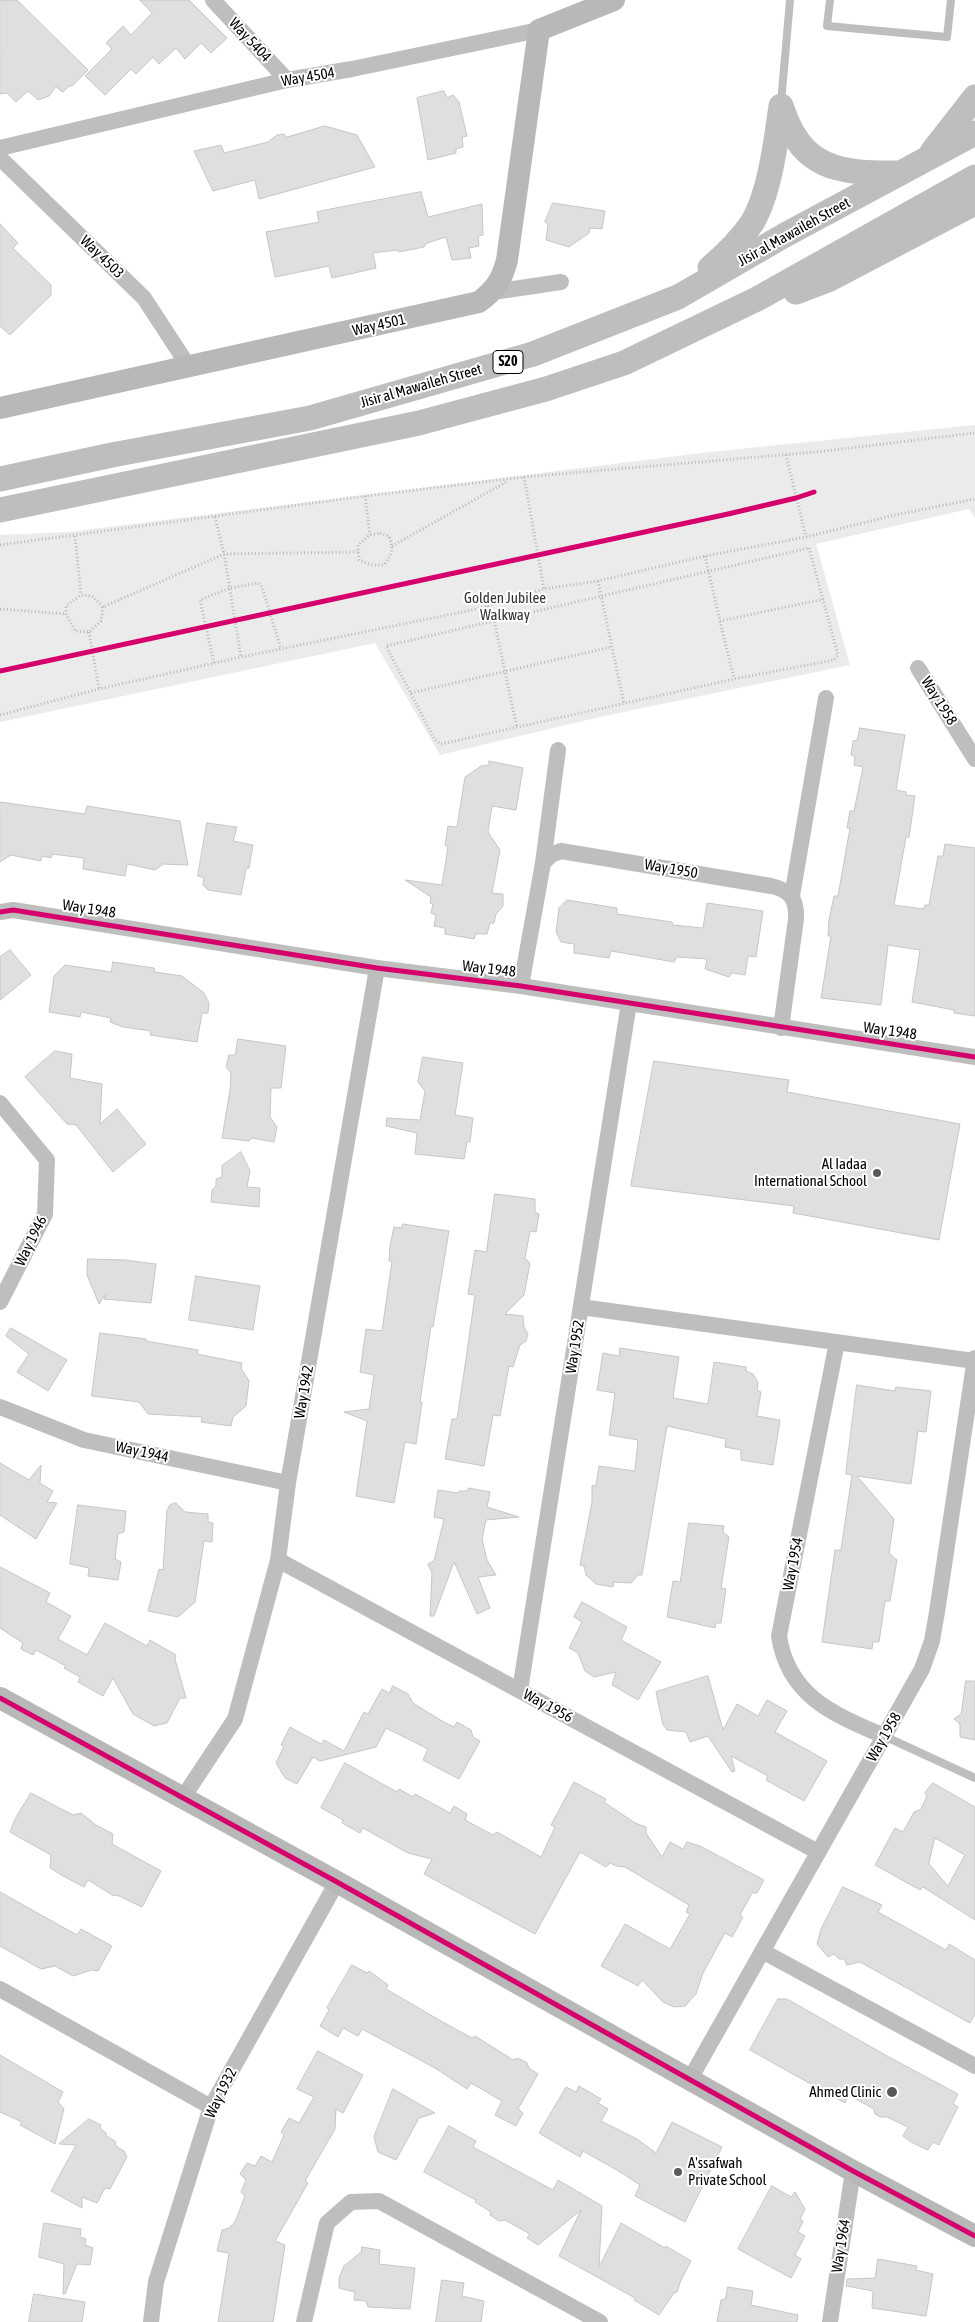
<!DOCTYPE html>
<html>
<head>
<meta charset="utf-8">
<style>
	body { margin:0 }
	canvas { display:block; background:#fff }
</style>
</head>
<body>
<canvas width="975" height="2322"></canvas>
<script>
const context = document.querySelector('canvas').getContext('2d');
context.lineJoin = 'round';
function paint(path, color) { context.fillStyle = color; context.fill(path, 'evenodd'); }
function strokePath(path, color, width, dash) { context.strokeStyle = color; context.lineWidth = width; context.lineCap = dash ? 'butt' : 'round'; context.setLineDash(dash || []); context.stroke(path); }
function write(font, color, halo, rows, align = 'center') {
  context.font = font + ' "Asap Condensed",sans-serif'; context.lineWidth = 4; context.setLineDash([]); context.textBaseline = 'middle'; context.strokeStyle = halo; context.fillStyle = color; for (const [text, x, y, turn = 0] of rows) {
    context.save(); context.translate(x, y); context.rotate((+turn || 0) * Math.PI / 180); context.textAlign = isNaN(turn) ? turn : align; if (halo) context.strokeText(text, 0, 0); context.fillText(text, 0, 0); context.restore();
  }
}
const green = new Path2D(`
	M 975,425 L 975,518 L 969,509 L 816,544 L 850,665 L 604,716 L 440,755 L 375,643 L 0,722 L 0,535 L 68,532 L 710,452 Z`);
const building = new Path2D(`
	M 0,0 L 17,0 L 88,70 L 72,86 L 69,86 L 63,92 L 56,87 L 49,96 L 38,100 L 28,91 L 16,102 L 7,93 L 0,94 Z
	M 140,0 L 189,0 L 227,38 L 211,53 L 201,43 L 185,59 L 176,48 L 159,64 L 153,57 L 136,74 L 131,69 L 105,95 L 85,76 L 112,49 L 106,43 L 123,26 L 131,35 L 152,13 Z
	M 444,91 L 447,98 L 453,95 L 459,102 L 467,136 L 462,137 L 463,147 L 456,149 L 456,153 L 428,160 L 417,98 Z
	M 325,126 L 357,135 L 375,167 L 259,199 L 255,180 L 213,191 L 194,151 L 221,145 L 224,153 L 268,142 L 277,135 L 284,134 L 286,137 Z
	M 421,192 L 428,217 L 482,204 L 483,235 L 478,236 L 479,246 L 469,248 L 471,258 L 452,260 L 446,237 L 427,243 L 424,247 L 399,252 L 397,250 L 373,253 L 376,268 L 332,278 L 329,266 L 275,277 L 266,232 L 319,222 L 317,212 Z
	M 553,203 L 605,211 L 602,229 L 590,228 L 589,233 L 569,247 L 546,240 L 548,224 L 545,222 Z
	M 0,224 L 18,243 L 13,248 L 51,285 L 51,295 L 10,335 L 0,326 Z
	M 860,728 L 905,735 L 896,790 L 906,792 L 906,795 L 915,796 L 909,837 L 906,837 L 894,905 L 924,909 L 925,905 L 929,905 L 938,856 L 943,856 L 945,844 L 975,848 L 975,1016 L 954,1013 L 954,1010 L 912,1002 L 920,950 L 888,945 L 881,1005 L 821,998 L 831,936 L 828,936 L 829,920 L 834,896 L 838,896 L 850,828 L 847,828 L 850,811 L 854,811 L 863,767 L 854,765 L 855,757 L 851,755 L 853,741 L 857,740 Z
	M 489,761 L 523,768 L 516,810 L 492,806 L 488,832 L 500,850 L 492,893 L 503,894 L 503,906 L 496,914 L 494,923 L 490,923 L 487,934 L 476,934 L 474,939 L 445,934 L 445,928 L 434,926 L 436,915 L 431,913 L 433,904 L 430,903 L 431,897 L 405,880 L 442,885 L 448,847 L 445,845 L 448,826 L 457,827 L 465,777 L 481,766 L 489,765 Z
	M 0,802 L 85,814 L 87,806 L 180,821 L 188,865 L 163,864 L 155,870 L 127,864 L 125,876 L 83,869 L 84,858 L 52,854 L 51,858 L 42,856 L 41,861 L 11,855 L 0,862 Z
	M 207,823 L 237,827 L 233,841 L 253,845 L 249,868 L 246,869 L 241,895 L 208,890 L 203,885 L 204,878 L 198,876 Z
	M 567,900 L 617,908 L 617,914 L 672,922 L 673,925 L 703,928 L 707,903 L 763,911 L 756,957 L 748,956 L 745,975 L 732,973 L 729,977 L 705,969 L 707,959 L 677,957 L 674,962 L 611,951 L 609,958 L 574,953 L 574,944 L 561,942 L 556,932 L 559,908 Z
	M 10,950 L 31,975 L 0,1000 L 0,957 Z
	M 113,962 L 154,968 L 155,972 L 182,976 L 204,993 L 209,1003 L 208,1013 L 202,1013 L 197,1042 L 150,1035 L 151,1031 L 123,1027 L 110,1022 L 111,1018 L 81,1012 L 80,1017 L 49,1012 L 54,976 L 65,965 L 111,972 Z
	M 238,1039 L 286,1046 L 281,1088 L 271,1088 L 270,1117 L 277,1127 L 274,1142 L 252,1138 L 249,1141 L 222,1138 L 230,1090 L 231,1073 L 226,1067 L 229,1055 L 235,1055 Z
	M 55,1051 L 72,1054 L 70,1078 L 102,1084 L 100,1124 L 117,1109 L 146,1144 L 113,1172 L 76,1125 L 67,1124 L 25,1077 Z
	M 423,1057 L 463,1063 L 455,1115 L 473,1118 L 470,1142 L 467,1142 L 464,1159 L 415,1154 L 417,1133 L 386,1126 L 387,1118 L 420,1120 L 425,1091 L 418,1082 Z
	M 654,1061 L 789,1080 L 787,1092 L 960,1124 L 939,1240 L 793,1213 L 794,1206 L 631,1186 Z
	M 241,1152 L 250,1171 L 247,1187 L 260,1188 L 259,1207 L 211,1202 L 212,1190 L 216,1186 L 216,1179 L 222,1177 L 222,1166 Z
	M 495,1194 L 535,1199 L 535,1212 L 539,1214 L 536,1232 L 530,1231 L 525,1258 L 530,1263 L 524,1295 L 505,1314 L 523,1316 L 524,1327 L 528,1334 L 526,1341 L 520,1345 L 513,1367 L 509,1366 L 500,1416 L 493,1415 L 484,1466 L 445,1459 L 452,1419 L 457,1419 L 466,1359 L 475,1295 L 468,1294 L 475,1250 L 486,1252 Z
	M 403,1224 L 449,1231 L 433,1327 L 431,1326 L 420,1402 L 422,1402 L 416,1444 L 405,1442 L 394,1503 L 356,1496 L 367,1421 L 344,1412 L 369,1409 L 374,1375 L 360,1372 L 366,1329 L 382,1331 L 392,1261 L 389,1261 L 390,1246 L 394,1227 L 401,1228 Z
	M 88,1259 L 125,1260 L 156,1264 L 151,1303 L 104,1299 L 105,1295 L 99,1304 L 87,1275 Z
	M 196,1276 L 260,1286 L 253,1330 L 189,1320 Z
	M 11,1328 L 67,1360 L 48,1391 L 17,1372 L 29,1354 L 6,1336 Z
	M 100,1333 L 146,1339 L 146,1341 L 198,1350 L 197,1354 L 242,1363 L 241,1368 L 249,1381 L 246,1406 L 233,1417 L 231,1426 L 201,1422 L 202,1417 L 148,1414 L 139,1402 L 92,1396 Z
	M 620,1348 L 679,1357 L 673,1398 L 708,1404 L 714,1362 L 746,1367 L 746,1371 L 753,1374 L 758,1382 L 757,1390 L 761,1392 L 757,1416 L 780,1420 L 773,1465 L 741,1460 L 741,1450 L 725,1447 L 726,1439 L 667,1426 L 642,1575 L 638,1575 L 631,1583 L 614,1582 L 613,1587 L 596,1584 L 586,1575 L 584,1566 L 580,1565 L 592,1502 L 592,1486 L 596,1485 L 599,1466 L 635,1471 L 638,1440 L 609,1435 L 615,1393 L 597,1390 L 603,1353 L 619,1356 Z
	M 857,1385 L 895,1391 L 896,1387 L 931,1391 L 926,1432 L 918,1431 L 911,1484 L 857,1476 L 894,1519 L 889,1553 L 897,1560 L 890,1601 L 885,1601 L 879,1642 L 873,1642 L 872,1649 L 822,1642 L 835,1550 L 841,1550 L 852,1475 L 846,1474 Z
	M 0,1463 L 29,1480 L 41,1465 L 40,1483 L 53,1491 L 47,1502 L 57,1503 L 36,1539 L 0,1515 Z
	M 469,1488 L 490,1492 L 487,1507 L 519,1517 L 486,1520 L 482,1539 L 487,1560 L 496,1575 L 478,1577 L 490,1608 L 477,1614 L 454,1562 L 434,1616 L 430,1616 L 432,1573 L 428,1564 L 434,1561 L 444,1519 L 434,1517 L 438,1490 L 458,1493 L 459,1491 L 467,1491 Z
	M 176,1503 L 185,1512 L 208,1514 L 208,1522 L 213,1523 L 212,1542 L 204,1541 L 195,1602 L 178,1617 L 148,1611 L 159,1569 L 163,1570 L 167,1510 L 170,1505 Z
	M 78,1505 L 126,1511 L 124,1532 L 118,1534 L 115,1559 L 121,1562 L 118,1580 L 88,1576 L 89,1568 L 70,1564 Z
	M 689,1523 L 724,1526 L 723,1532 L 729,1537 L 721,1588 L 726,1589 L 721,1623 L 716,1623 L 715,1628 L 667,1617 L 673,1581 L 680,1582 Z
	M 0,1567 L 50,1593 L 46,1602 L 71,1616 L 58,1639 L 87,1655 L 105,1623 L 147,1646 L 150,1640 L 176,1655 L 175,1659 L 186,1698 L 180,1698 L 167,1723 L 154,1726 L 133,1714 L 113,1678 L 103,1696 L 78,1682 L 80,1677 L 64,1668 L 66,1666 L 36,1650 L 33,1655 L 21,1649 L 23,1643 L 0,1628 Z
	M 582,1602 L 627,1627 L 621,1640 L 661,1662 L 638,1700 L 612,1685 L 616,1672 L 594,1677 L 585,1671 L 578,1653 L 569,1648 L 582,1622 L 574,1617 Z
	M 708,1676 L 723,1730 L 737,1704 L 758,1716 L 767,1700 L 787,1711 L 775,1732 L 827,1761 L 804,1801 L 766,1780 L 768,1776 L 731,1756 L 735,1771 L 732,1772 L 708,1736 L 690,1742 L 686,1732 L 667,1730 L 663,1725 L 656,1692 Z
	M 966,1681 L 975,1681 L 975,1740 L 960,1737 L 960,1724 L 954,1719 L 961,1714 Z
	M 393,1686 L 408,1694 L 413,1703 L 442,1721 L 454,1727 L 457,1722 L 471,1730 L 473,1737 L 480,1741 L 459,1779 L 423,1760 L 428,1749 L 386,1728 L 376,1747 L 320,1761 L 313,1757 L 297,1784 L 285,1778 L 276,1763 L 284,1746 L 281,1745 L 290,1727 L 321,1744 L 324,1740 L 344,1751 L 364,1712 L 368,1714 L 382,1689 L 389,1693 Z
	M 345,1763 L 397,1792 L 399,1789 L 413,1797 L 415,1794 L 450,1813 L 454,1806 L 467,1814 L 465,1820 L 493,1835 L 497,1832 L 541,1857 L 555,1827 L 551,1825 L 574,1782 L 606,1799 L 604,1802 L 635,1823 L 646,1827 L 646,1833 L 662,1857 L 670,1842 L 683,1849 L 687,1842 L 700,1846 L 764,1880 L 757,1893 L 752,1893 L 740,1915 L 743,1917 L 732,1937 L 725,1933 L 703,1973 L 696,1994 L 685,2006 L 674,2007 L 663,2002 L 642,1980 L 638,1986 L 601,1966 L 625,1924 L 670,1949 L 690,1914 L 686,1912 L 689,1905 L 625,1867 L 616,1866 L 610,1863 L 606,1867 L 580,1852 L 535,1934 L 424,1874 L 432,1859 L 408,1853 L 363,1828 L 360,1833 L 342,1823 L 343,1820 L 321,1808 Z
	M 933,1783 L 975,1807 L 975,1920 L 923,1887 L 920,1890 L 875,1865 L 895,1828 L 903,1832 L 914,1812 L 921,1809 L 927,1796 L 925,1793 ZM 935,1838 L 965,1855 L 948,1886 L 929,1864 Z
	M 31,1793 L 73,1815 L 81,1813 L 96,1825 L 113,1834 L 112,1844 L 161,1871 L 142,1907 L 119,1896 L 112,1895 L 88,1880 L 84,1887 L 63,1876 L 50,1868 L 51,1855 L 10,1832 L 15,1819 Z
	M 843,1887 L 882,1905 L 878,1912 L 914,1932 L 946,1950 L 949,1944 L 975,1960 L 975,2014 L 970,2023 L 860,1962 L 847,1965 L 844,1959 L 839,1959 L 834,1954 L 828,1957 L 817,1944 L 821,1929 Z
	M 0,1892 L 77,1935 L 81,1929 L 112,1946 L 98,1971 L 92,1970 L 73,1976 L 55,1966 L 41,1969 L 0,1946 Z
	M 352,1965 L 367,1973 L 369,1971 L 388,1985 L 386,1989 L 441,2021 L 472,2038 L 475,2036 L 513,2060 L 518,2058 L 527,2063 L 529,2068 L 538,2074 L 518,2109 L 523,2113 L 516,2126 L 495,2115 L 502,2101 L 471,2083 L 467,2089 L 435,2068 L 362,2029 L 358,2036 L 343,2028 L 338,2037 L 320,2026 L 329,2010 L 327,2008 Z
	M 778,1999 L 787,1999 L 887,2056 L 958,2094 L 953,2104 L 958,2107 L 939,2145 L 933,2142 L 928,2150 L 911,2142 L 903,2136 L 908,2127 L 887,2117 L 880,2117 L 875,2114 L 874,2109 L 849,2095 L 845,2103 L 750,2050 Z
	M 318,2051 L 363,2075 L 343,2113 L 336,2109 L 335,2129 L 305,2181 L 308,2183 L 275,2241 L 285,2245 L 273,2322 L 218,2322 L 229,2253 L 217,2251 L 222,2230 L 229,2228 L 235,2222 L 245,2196 L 241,2192 L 246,2180 L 240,2174 L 247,2163 L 255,2166 L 261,2156 L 272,2162 L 284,2135 L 281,2132 L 289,2118 L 299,2123 L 314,2097 L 297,2089 Z
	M 0,2055 L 63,2092 L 58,2102 L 64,2109 L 55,2144 L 20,2125 L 22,2122 L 0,2112 Z
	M 579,2086 L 601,2099 L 598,2103 L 608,2109 L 601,2121 L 637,2139 L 656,2153 L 672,2122 L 722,2147 L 685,2222 L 635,2196 L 640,2185 L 617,2170 L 583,2151 L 580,2157 L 539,2133 L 566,2087 L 576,2092 Z
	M 393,2089 L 435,2113 L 419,2118 L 396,2160 L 378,2152 L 374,2137 Z
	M 89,2119 L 101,2125 L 100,2128 L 106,2133 L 106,2136 L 115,2141 L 116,2146 L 124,2151 L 127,2157 L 110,2189 L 105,2188 L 97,2203 L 82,2197 L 82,2208 L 51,2191 L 76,2145 L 59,2144 Z
	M 449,2126 L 476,2141 L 473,2147 L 553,2190 L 558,2180 L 602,2206 L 599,2267 L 621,2223 L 665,2248 L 666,2246 L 691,2261 L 681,2280 L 677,2292 L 674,2293 L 659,2315 L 634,2300 L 635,2298 L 559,2256 L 581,2210 L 538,2245 L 527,2238 L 530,2234 L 505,2220 L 499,2221 L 490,2215 L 491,2212 L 475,2202 L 476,2200 L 424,2172 Z
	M 772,2186 L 791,2197 L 795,2192 L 805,2209 L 800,2219 L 803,2221 L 798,2232 L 805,2236 L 795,2255 L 801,2259 L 791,2278 L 738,2249 Z
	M 44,2223 L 81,2229 L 80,2237 L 86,2239 L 85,2245 L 93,2248 L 90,2265 L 77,2264 L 65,2294 L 63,2294 L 64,2264 L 39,2257 Z
	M 362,2247 L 380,2250 L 379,2264 L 415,2268 L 410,2309 L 368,2307 L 366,2301 L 354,2300 L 355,2292 L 339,2288 L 339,2278 L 344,2266 L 361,2252 Z
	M 878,2259 L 917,2266 L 916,2270 L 933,2274 L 926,2316 L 872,2308 L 873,2291 L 846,2286 L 847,2279 L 875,2278 Z
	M 442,2280 L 464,2283 L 462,2296 L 484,2301 L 481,2322 L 436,2322 Z
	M 728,2287 L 753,2291 L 751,2305 L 798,2315 L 797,2322 L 717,2322 L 721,2300 L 725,2299 Z
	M 34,2294 L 85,2302 L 82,2322 L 29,2322 Z`);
const path = new Path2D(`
	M 786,455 L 806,537
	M 524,477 L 544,589
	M 365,496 L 370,535
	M 215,517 L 224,554 L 241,657
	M 380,533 L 389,536 C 394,549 392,554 384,565 L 371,565 L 359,560 L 358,545 L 370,535 Z
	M 75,536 L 81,595
	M 0,545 L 365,496 L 524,477 L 816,452 L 975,433
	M 392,546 L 508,481
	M 809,548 L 838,655 L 834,660 L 734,679 L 441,744 L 435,740 L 386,646 Z
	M 705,556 L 720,621 L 824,599
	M 598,581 L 624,704
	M 487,606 L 494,620 L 517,728
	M 103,607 L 101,621 L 89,632 L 75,631 L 66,614 L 66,606 L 81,595 L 92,596 L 103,607 L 224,554 L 358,552
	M 0,609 L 66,614
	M 720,621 L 734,679
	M 89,632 L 99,689
	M 214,663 L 200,600 L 230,588 L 258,583 L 262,587 L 281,649
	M 411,693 L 611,647
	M 0,715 L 99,689 L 241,657 L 472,610 L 544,589 L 598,581 L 705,556 L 806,537 L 895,515 L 975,499`);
const lane = new Path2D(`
	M 830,0 L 827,26 L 947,37 L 951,0
	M 781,103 L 790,0
	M 884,1736 L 975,1778`);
const street = new Path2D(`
	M 213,0 L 287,80
	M 0,148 L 287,80 L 352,69 L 539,30
	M 0,158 L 144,298 L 189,367
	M 493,292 L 561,282
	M 918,668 L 975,759
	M 543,863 L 558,750
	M 792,896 L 826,698
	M 0,912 L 13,910 L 377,968 L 521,986 L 975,1057
	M 521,986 L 543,863 L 551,855 L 561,851 L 771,886 C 790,890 797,899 796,919 L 781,1028
	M 0,1103 L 47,1160 L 45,1214 L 0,1302
	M 581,1307 L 975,1361
	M 837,1342 L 779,1636 C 788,1696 833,1714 884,1736
	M 0,1407 L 84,1440 L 288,1483
	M 278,1560 L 818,1852
	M 520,1690 L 629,1003
	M 182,1799 L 235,1719 L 278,1560 L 288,1483 L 377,968
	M 762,1951 L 975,2066
	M 0,1989 L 211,2107
	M 690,2079 L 922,1669 L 932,1641 L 937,1612 L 975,1358
	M 151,2322 L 156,2282 L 211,2107 L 337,1882
	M 304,2322 L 327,2223 L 351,2202 L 379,2201 L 600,2322
	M 830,2322 L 853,2171`);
const secondary = new Path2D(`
	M 0,408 L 479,302 C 495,290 502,280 507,260 L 539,30 L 614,0
	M 0,1698 L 337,1882 L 853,2171 L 975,2236`);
const primary = new Path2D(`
	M 781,106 C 785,116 788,126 794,135 C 816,174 859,173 899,173
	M 932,152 L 975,97
	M 710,268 C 725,255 741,239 752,223 C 770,193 776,141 781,106
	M 796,292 L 830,279 L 975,203
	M 0,479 L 112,455 L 310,418 L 533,354 L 678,297 L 785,235 L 975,133
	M 0,510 L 419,423 L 546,389 L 624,363 L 757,299 L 975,177`);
const cycleway = new Path2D(`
	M 0,671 L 728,514 L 796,498 L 814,492
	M 0,912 L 13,910 L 377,968 L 521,986 L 975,1057
	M 0,1698 L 337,1882 L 853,2171 L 975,2236`);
const markers = [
	[877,1173,5,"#595959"],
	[892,2092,6,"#595959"],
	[678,2172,5,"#595959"]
];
const shields = [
	[508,362,30]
];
const shieldNames = [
	["S20",508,362]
];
const streetNames = [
	["Way 5404",250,40,47],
	["Way 4504",308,77,-10],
	["Jisir al Mawaileh Street",794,232,-29],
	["Way 4503",102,257,44],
	["Way 4501",379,325,-13],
	["Jisir al Mawaileh Street",421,386,-16],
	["Way 1958",939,701,58],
	["Way 1950",671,869,10],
	["Way 1948",89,909,9],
	["Way 1948",489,969,7],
	["Way 1948",890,1031,8],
	["Way 1946",31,1241,-64],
	["Way 1952",575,1347,-81],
	["Way 1942",304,1392,-80],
	["Way 1944",142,1452,12],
	["Way 1954",793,1564,-79],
	["Way 1956",548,1706,28],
	["Way 1958",884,1737,-60],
	["Way 1932",221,2093,-64],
	["Way 1964",841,2246,-81]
];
const parkNames = [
	["Golden Jubilee",505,598],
	["Walkway",505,615]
];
const poiNames = [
	["Al Iadaa",867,1164],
	["International School",867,1181],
	["Ahmed Clinic",881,2092],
	["A'ssafwah",688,2163,"left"],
	["Private School",688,2180,"left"]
];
paint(green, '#ebebeb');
paint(building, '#dfdfdf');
strokePath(building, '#c6c6c6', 1);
strokePath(path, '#b9b9b9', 3, [1, 2.5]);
strokePath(lane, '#bebebe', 8);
strokePath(street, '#bebebe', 16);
strokePath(secondary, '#b8b8b8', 22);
strokePath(primary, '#bebebe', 25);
strokePath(cycleway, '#d6006c', 5);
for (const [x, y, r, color] of markers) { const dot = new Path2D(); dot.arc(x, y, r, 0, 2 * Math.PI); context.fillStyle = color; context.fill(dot); strokePath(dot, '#fff', 2); }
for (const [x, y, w] of shields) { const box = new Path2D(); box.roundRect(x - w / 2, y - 11.5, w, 23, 4); context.fillStyle = '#fff'; context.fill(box); strokePath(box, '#000', 1); }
write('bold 14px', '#000', null, shieldNames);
write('15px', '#000', '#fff', streetNames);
write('15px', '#323232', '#fff', parkNames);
write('15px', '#000', '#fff', poiNames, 'right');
</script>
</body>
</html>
